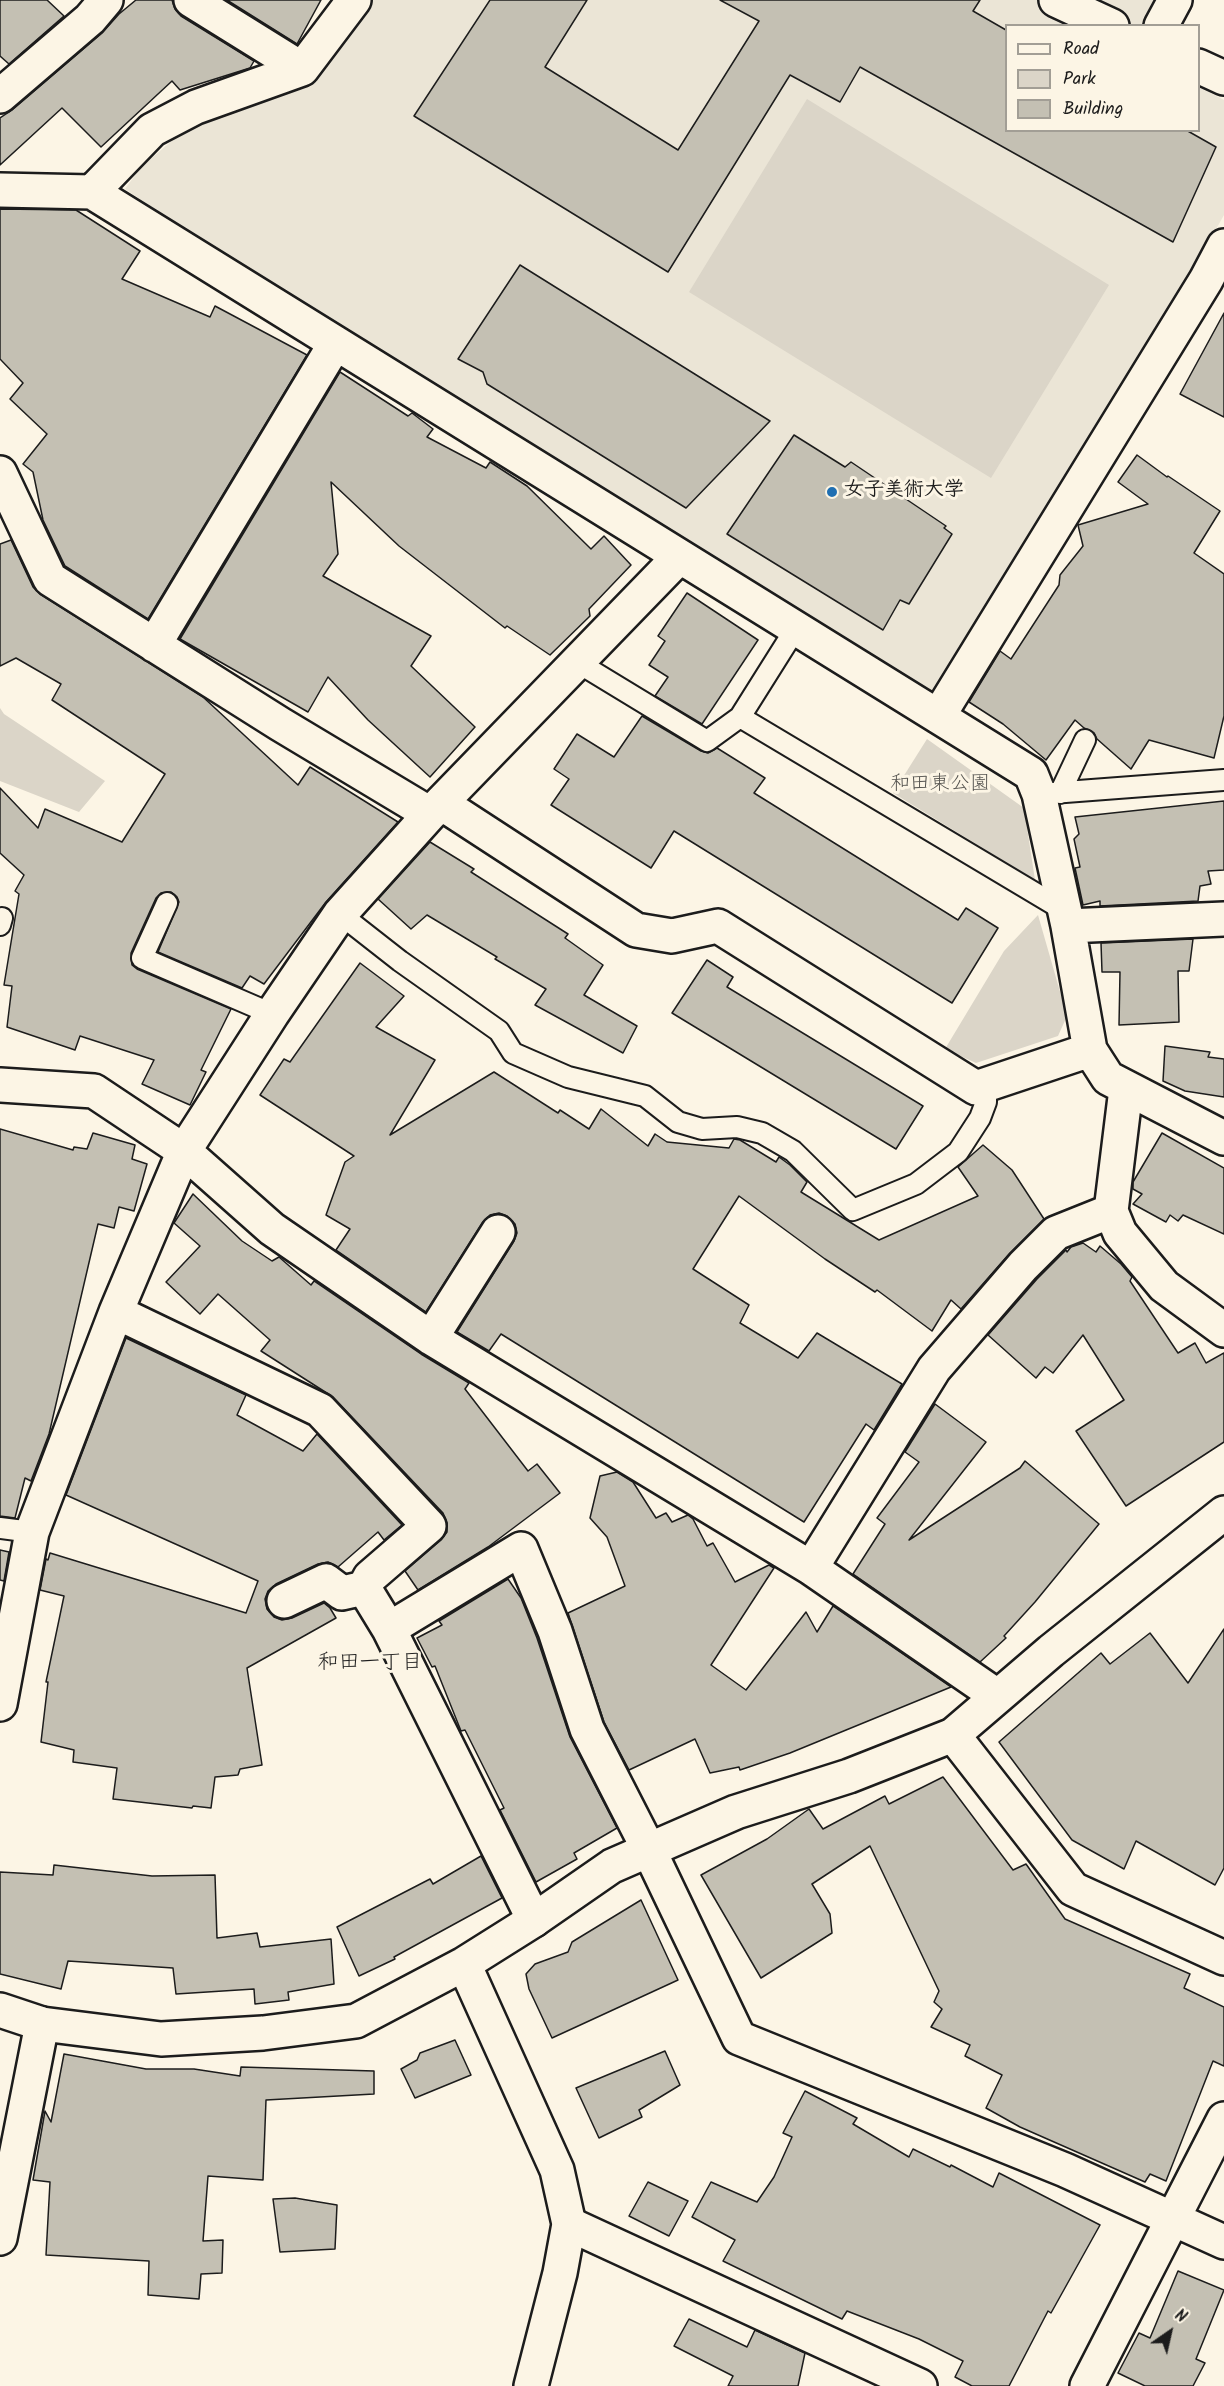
<!DOCTYPE html>
<html>
<head>
<meta charset="utf-8">
<style>
	body { margin:0 }
	#map { position:relative; width:1224px; height:2386px; overflow:hidden; background:#fcf5e5; font-family:Kalam,sans-serif }
	canvas { display:block }
	.legend { position:absolute; left:1005px; top:24px; width:195px; height:108px; box-sizing:border-box; background:#fcf5e5; border:2px solid #a29e95; margin:0; padding:8px 10px; list-style:none; font-size:18px; color:#1c1c1c }
	.legend li { display:flex; align-items:center; gap:12px; height:30px }
	.legend b { width:30px; border:2px solid #a29e95 }
	.north { position:absolute; left:1140px; top:2302px; width:60px; height:60px; -webkit-text-stroke:4px #fcf5e5; paint-order:stroke; rotate:34deg; font-size:16px; font-weight:700; line-height:24px; text-align:center; color:#1c1c1c }
	.north::after { content:''; display:block; margin:auto; width:21px; height:27px; background:#1c1c1c; clip-path:polygon(50% 0,100% 100%,50% 72%,0 100%) }
</style>
</head>
<body>
<div id="map">
<canvas width="1224" height="2386"></canvas>
<ul class="legend">
<li><b style="height:8px;background:#fcf5e5"></b>Road</li>
<li><b style="height:16px;background:#dbd5c8"></b>Park</li>
<li><b style="height:16px;background:#c4c0b3"></b>Building</li>
</ul>
<div class="north">N</div>
</div>
<script>
const context = document.querySelector('canvas').getContext('2d');
context.lineJoin = 'round';
function paint(path, color) { context.fillStyle = color; context.fill(path, 'evenodd'); }
function strokePath(path, color, width, dash) { context.strokeStyle = color; context.lineWidth = width; context.lineCap = dash ? 'butt' : 'round'; context.setLineDash(dash || []); context.stroke(path); }
function write(font, color, halo, rows, align = 'center') {
  context.font = font + ' Kalam,"Klee One",sans-serif'; context.lineWidth = 6; context.setLineDash([]); context.textBaseline = 'middle'; context.strokeStyle = halo; context.fillStyle = color; for (const [text, x, y, turn = 0] of rows) {
    context.save(); context.translate(x, y); context.rotate((+turn || 0) * Math.PI / 180); context.textAlign = isNaN(turn) ? turn : align; if (halo) context.strokeText(text, 0, 0); context.fillText(text, 0, 0); context.restore();
  }
}
const built = new Path2D(`
	M 371,0 L 1155,0 L 1141,25 L 1006,26 L 1006,130 L 1198,130 L 1199,87 L 1224,100 L 1224,215 L 1185,284 L 934,700 L 168,218 L 125,189 L 141,167 L 187,128 L 252,106 L 305,81 L 327,64 Z`);
const green = new Path2D(`
	M 807,99 L 1109,285 L 991,478 L 689,292 Z
	M 0,708 L 4,714 L 105,781 L 79,812 L 0,781 Z
	M 927,739 L 1024,808 L 1035,880 L 893,793 Z
	M 1038,915 L 1067,1016 L 1058,1036 L 976,1063 L 945,1049 L 1004,951 Z`);
const building = new Path2D(`
	M 0,0 L 47,0 L 64,16 L 9,64 L 0,56 Z
	M 136,0 L 172,0 L 175,9 L 181,16 L 254,61 L 250,68 L 180,90 L 172,81 L 101,147 L 62,108 L 0,165 L 0,118 L 12,110 L 102,33 L 119,14 Z
	M 227,0 L 321,0 L 297,44 Z
	M 490,0 L 587,0 L 545,67 L 678,150 L 759,21 L 720,0 L 980,0 L 973,11 L 1006,30 L 1006,130 L 1186,130 L 1216,147 L 1173,242 L 860,67 L 840,102 L 790,75 L 668,272 L 414,116 Z
	M 0,209 L 76,210 L 140,251 L 122,279 L 210,317 L 215,306 L 307,355 L 148,619 L 65,566 L 43,520 L 33,472 L 23,464 L 47,434 L 10,399 L 23,383 L 0,359 Z
	M 520,265 L 770,421 L 686,508 L 487,384 L 483,372 L 458,359 Z
	M 1224,313 L 1224,417 L 1180,394 Z
	M 340,372 L 408,416 L 412,413 L 433,429 L 427,437 L 486,468 L 490,462 L 527,486 L 591,549 L 604,536 L 631,565 L 589,609 L 590,616 L 550,655 L 507,626 L 505,628 L 399,546 L 331,482 L 338,554 L 323,576 L 431,636 L 411,666 L 475,727 L 430,777 L 368,720 L 328,677 L 308,712 L 180,639 Z
	M 794,435 L 845,467 L 851,462 L 946,526 L 944,528 L 952,534 L 909,604 L 900,600 L 883,630 L 727,534 Z
	M 1137,455 L 1167,477 L 1168,476 L 1220,511 L 1194,553 L 1224,574 L 1224,716 L 1214,758 L 1149,740 L 1131,769 L 1097,739 L 1094,733 L 1084,728 L 1075,720 L 1046,760 L 1003,724 L 969,702 L 1000,651 L 1011,659 L 1059,585 L 1060,575 L 1083,546 L 1078,525 L 1148,504 L 1118,482 Z
	M 11,540 L 33,587 L 40,594 L 203,697 L 298,785 L 310,767 L 398,822 L 326,902 L 264,984 L 250,976 L 242,988 L 158,952 L 179,902 L 177,897 L 171,892 L 161,893 L 156,898 L 131,953 L 132,965 L 137,969 L 231,1009 L 201,1070 L 206,1072 L 190,1105 L 142,1084 L 154,1060 L 80,1036 L 75,1050 L 7,1027 L 12,986 L 4,985 L 19,894 L 15,891 L 24,875 L 0,853 L 0,788 L 38,828 L 45,809 L 122,842 L 165,774 L 52,700 L 61,684 L 16,658 L 0,666 L 0,544 Z
	M 687,593 L 758,640 L 702,724 L 655,696 L 668,677 L 649,665 L 665,641 L 658,636 Z
	M 642,716 L 701,751 L 708,753 L 717,748 L 765,778 L 754,793 L 958,920 L 966,908 L 998,928 L 952,1003 L 674,831 L 651,868 L 551,805 L 569,779 L 554,769 L 577,734 L 614,757 Z
	M 1224,801 L 1224,870 L 1208,871 L 1211,884 L 1200,886 L 1198,901 L 1100,906 L 1100,901 L 1083,905 L 1075,868 L 1080,867 L 1074,839 L 1079,834 L 1075,817 Z
	M 430,842 L 474,869 L 471,872 L 568,934 L 565,938 L 603,965 L 584,995 L 637,1026 L 623,1053 L 535,1005 L 546,989 L 495,959 L 497,957 L 427,915 L 411,929 L 378,899 Z
	M 1193,939 L 1189,971 L 1178,971 L 1179,1022 L 1119,1025 L 1120,972 L 1102,972 L 1101,943 Z
	M 707,960 L 733,977 L 727,987 L 923,1106 L 896,1149 L 672,1013 Z
	M 360,963 L 404,996 L 376,1027 L 435,1060 L 390,1135 L 494,1072 L 558,1113 L 560,1110 L 589,1129 L 601,1109 L 648,1146 L 655,1134 L 667,1142 L 729,1148 L 734,1139 L 740,1140 L 776,1162 L 779,1157 L 790,1165 L 807,1182 L 801,1192 L 879,1240 L 978,1196 L 958,1167 L 983,1145 L 1012,1170 L 1044,1219 L 1010,1253 L 961,1309 L 951,1300 L 932,1331 L 877,1290 L 875,1292 L 825,1259 L 739,1196 L 693,1269 L 749,1305 L 740,1323 L 798,1358 L 817,1333 L 902,1384 L 874,1430 L 866,1424 L 804,1522 L 501,1334 L 489,1351 L 457,1332 L 514,1241 L 517,1233 L 515,1224 L 507,1216 L 499,1213 L 490,1215 L 483,1222 L 426,1312 L 336,1250 L 350,1229 L 326,1215 L 345,1162 L 354,1156 L 260,1095 L 284,1059 L 290,1062 Z
	M 1165,1046 L 1210,1052 L 1208,1057 L 1224,1059 L 1224,1097 L 1185,1091 L 1163,1081 Z
	M 0,1129 L 73,1150 L 74,1147 L 87,1149 L 93,1133 L 135,1145 L 132,1159 L 147,1164 L 134,1211 L 119,1207 L 114,1228 L 98,1224 L 49,1434 L 31,1481 L 25,1478 L 15,1518 L 0,1516 Z
	M 1162,1133 L 1224,1168 L 1224,1234 L 1183,1215 L 1178,1221 L 1170,1215 L 1166,1222 L 1133,1204 L 1142,1194 L 1133,1189 L 1133,1182 Z
	M 193,1194 L 242,1241 L 272,1261 L 279,1257 L 311,1285 L 314,1281 L 421,1354 L 469,1383 L 465,1389 L 528,1471 L 537,1464 L 560,1493 L 488,1547 L 418,1590 L 405,1571 L 441,1540 L 447,1532 L 447,1523 L 443,1513 L 333,1397 L 261,1351 L 270,1340 L 218,1294 L 200,1314 L 166,1282 L 200,1246 L 174,1223 Z
	M 1083,1243 L 1096,1252 L 1100,1246 L 1121,1264 L 1132,1277 L 1130,1281 L 1178,1353 L 1195,1343 L 1206,1363 L 1224,1353 L 1224,1442 L 1126,1506 L 1076,1431 L 1124,1400 L 1083,1335 L 1053,1373 L 1045,1367 L 1036,1378 L 988,1335 L 1037,1279 L 1066,1250 L 1067,1252 L 1071,1247 Z
	M 126,1338 L 246,1395 L 237,1415 L 303,1451 L 317,1434 L 402,1525 L 384,1540 L 378,1532 L 338,1567 L 328,1562 L 318,1564 L 276,1584 L 268,1591 L 265,1599 L 267,1609 L 274,1617 L 282,1620 L 292,1618 L 324,1603 L 330,1608 L 336,1618 L 247,1668 L 262,1765 L 240,1769 L 238,1775 L 215,1777 L 211,1808 L 193,1806 L 192,1808 L 113,1799 L 117,1768 L 73,1762 L 74,1750 L 41,1742 L 48,1682 L 46,1682 L 64,1596 L 40,1590 L 46,1559 L 48,1560 L 50,1553 L 246,1613 L 258,1581 L 66,1495 Z
	M 935,1404 L 986,1442 L 909,1540 L 1020,1468 L 1025,1461 L 1099,1524 L 1035,1602 L 1004,1636 L 1006,1638 L 980,1662 L 853,1574 L 885,1524 L 877,1518 L 919,1462 L 905,1452 Z
	M 617,1472 L 633,1482 L 656,1518 L 666,1513 L 672,1522 L 688,1515 L 693,1519 L 707,1546 L 713,1543 L 735,1582 L 769,1565 L 774,1568 L 711,1665 L 746,1690 L 806,1612 L 817,1632 L 833,1606 L 951,1687 L 790,1753 L 740,1770 L 739,1767 L 710,1773 L 695,1739 L 629,1770 L 604,1722 L 568,1613 L 625,1586 L 607,1537 L 590,1518 L 600,1476 Z
	M 0,1550 L 9,1552 L 4,1581 L 0,1580 Z
	M 508,1579 L 521,1598 L 537,1638 L 570,1737 L 617,1828 L 574,1853 L 577,1859 L 536,1882 L 500,1810 L 504,1808 L 465,1730 L 461,1731 L 435,1666 L 432,1667 L 417,1638 L 442,1625 L 439,1621 Z
	M 1224,1629 L 1224,1868 L 1215,1885 L 1136,1841 L 1124,1869 L 1072,1840 L 999,1742 L 1101,1653 L 1110,1664 L 1150,1633 L 1188,1683 Z
	M 943,1777 L 1013,1870 L 1026,1864 L 1065,1919 L 1190,1974 L 1184,1988 L 1224,2007 L 1224,2066 L 1213,2061 L 1166,2181 L 1150,2174 L 1145,2182 L 1020,2127 L 986,2108 L 1002,2075 L 965,2056 L 970,2045 L 931,2027 L 942,2009 L 934,2002 L 939,1991 L 870,1846 L 812,1884 L 830,1914 L 832,1933 L 761,1978 L 701,1875 L 767,1839 L 809,1809 L 823,1829 L 885,1796 L 889,1804 Z
	M 481,1856 L 502,1898 L 394,1957 L 395,1959 L 359,1976 L 337,1927 L 430,1879 L 433,1884 Z
	M 54,1865 L 152,1876 L 215,1875 L 217,1938 L 257,1933 L 260,1947 L 331,1939 L 334,1984 L 288,1992 L 289,2000 L 255,2004 L 254,1989 L 176,1994 L 173,1968 L 68,1961 L 61,1989 L 0,1974 L 0,1872 L 53,1875 Z
	M 641,1900 L 678,1980 L 552,2038 L 529,1989 L 526,1974 L 535,1964 L 568,1952 L 572,1942 Z
	M 455,2040 L 471,2075 L 415,2098 L 401,2069 L 417,2060 L 420,2053 Z
	M 665,2051 L 680,2085 L 639,2110 L 642,2117 L 599,2138 L 576,2088 Z
	M 64,2054 L 146,2069 L 194,2069 L 240,2076 L 241,2067 L 374,2071 L 374,2094 L 266,2100 L 263,2180 L 208,2176 L 203,2241 L 223,2240 L 222,2273 L 201,2274 L 199,2299 L 148,2295 L 149,2261 L 46,2255 L 50,2182 L 33,2180 L 45,2111 L 51,2122 Z
	M 805,2091 L 857,2118 L 853,2124 L 909,2157 L 913,2149 L 950,2167 L 951,2165 L 993,2187 L 999,2173 L 1100,2225 L 1051,2313 L 1048,2311 L 1009,2386 L 972,2386 L 955,2377 L 963,2361 L 919,2339 L 847,2311 L 842,2319 L 723,2261 L 735,2240 L 692,2217 L 711,2182 L 757,2202 L 774,2177 L 792,2137 L 783,2133 Z
	M 648,2182 L 688,2201 L 669,2236 L 629,2216 Z
	M 295,2198 L 337,2205 L 335,2249 L 280,2252 L 273,2199 Z
	M 1178,2271 L 1224,2290 L 1196,2359 L 1205,2363 L 1193,2386 L 1145,2386 L 1118,2373 L 1139,2333 L 1150,2338 Z
	M 689,2319 L 747,2347 L 755,2330 L 805,2353 L 798,2386 L 728,2386 L 733,2376 L 674,2346 Z`);
const service = new Path2D(`
	M 577,662 L 707,741 L 740,717 L 1065,911
	M 740,717 L 796,628
	M 1060,793 L 1085,740
	M 1039,794 L 1224,780
	M 167,903 L 142,958 L 272,1014
	M 340,914 L 400,961 L 499,1031 L 513,1053 L 568,1077 L 645,1096 L 678,1122 L 702,1129 L 737,1127 L 762,1133 L 793,1151 L 853,1210 L 916,1184 L 958,1152 L 980,1118 L 986,1102 L 986,1084
	M 0,925 L 2,918
	M 0,1528 L 32,1532`);
const minor = new Path2D(`
	M 191,0 L 302,69
	M 1056,0 L 1112,26
	M 1161,26 L 1175,0
	M 1198,66 L 1224,78
	M 0,96 L 90,19 L 106,0
	M 0,190 L 92,192 L 152,130 L 196,107 L 302,69 L 354,0
	M 92,192 L 1031,774 L 1039,794 L 1068,926 L 1090,1050 L 1108,1078 L 1224,1138
	M 0,473 L 50,579 L 280,724 L 430,814
	M 154,645 L 335,344
	M 939,715 L 1206,280 L 1224,246
	M 441,803 L 636,930 L 672,936 L 718,926 L 976,1088 L 1090,1050
	M 1068,926 L 1224,919
	M 0,1085 L 94,1091 L 184,1151 L 272,1229 L 431,1338 L 811,1568 L 997,1696
	M 1126,1089 L 1111,1211 L 1120,1233 L 1164,1286 L 1224,1330
	M 116,1312 L 320,1410 L 429,1526 L 370,1577 L 364,1588
	M 431,1338 L 498,1232
	M 811,1568 L 934,1369 L 1023,1266 L 1056,1233 L 1111,1211
	M 284,1601 L 326,1581 L 342,1593 L 364,1588 L 389,1629 L 534,1920
	M 389,1629 L 521,1549 L 555,1631 L 587,1729 L 649,1850 L 739,2038 L 1065,2170 L 1224,2242
	M 0,1704 L 32,1532 L 116,1312 L 184,1151 L 272,1014 L 340,914 L 430,814 L 679,557
	M 953,1735 L 1073,1889 L 1224,1958
	M 569,2224 L 920,2386
	M 0,2238 L 42,2024
	M 1087,2386 L 1224,2119`);
const tertiary = new Path2D(`
	M 464,1964 L 557,2170 L 569,2224 L 560,2273 L 531,2386
	M 0,2010 L 42,2024 L 161,2039 L 263,2033 L 356,2021 L 464,1964 L 534,1920 L 612,1866 L 736,1812 L 849,1776 L 953,1735 L 1051,1651 L 1224,1513`);
const markers = [
	[832,492,6,"#1f6fb2"]
];
const poiNames = [
	["女子美術大学",844,492]
];
const parkNames = [
	["和田東公園",940,786]
];
const neighbourhoodNames = [
	["和田一丁目",370,1664]
];
paint(built, '#ebe5d6');
paint(green, '#dbd5c8');
paint(building, '#c4c0b3');
strokePath(building, '#1c1c1c', 1.5);
strokePath(service, '#1c1c1c', 24);
strokePath(minor, '#1c1c1c', 38);
strokePath(tertiary, '#1c1c1c', 38);
strokePath(service, '#fcf5e5', 20);
strokePath(minor, '#fcf5e5', 33);
strokePath(tertiary, '#fcf5e5', 33);
for (const [x, y, r, color] of markers) { const dot = new Path2D(); dot.arc(x, y, r, 0, 2 * Math.PI); context.fillStyle = color; context.fill(dot); strokePath(dot, '#fcf5e5', 2); }
write('bold 20px', '#1c1c1c', '#fcf5e5', poiNames, 'left');
write('20px', '#555450', '#fcf5e5', parkNames);
write('21px', '#1c1c1c', '#fcf5e5', neighbourhoodNames);
</script>
</body>
</html>
